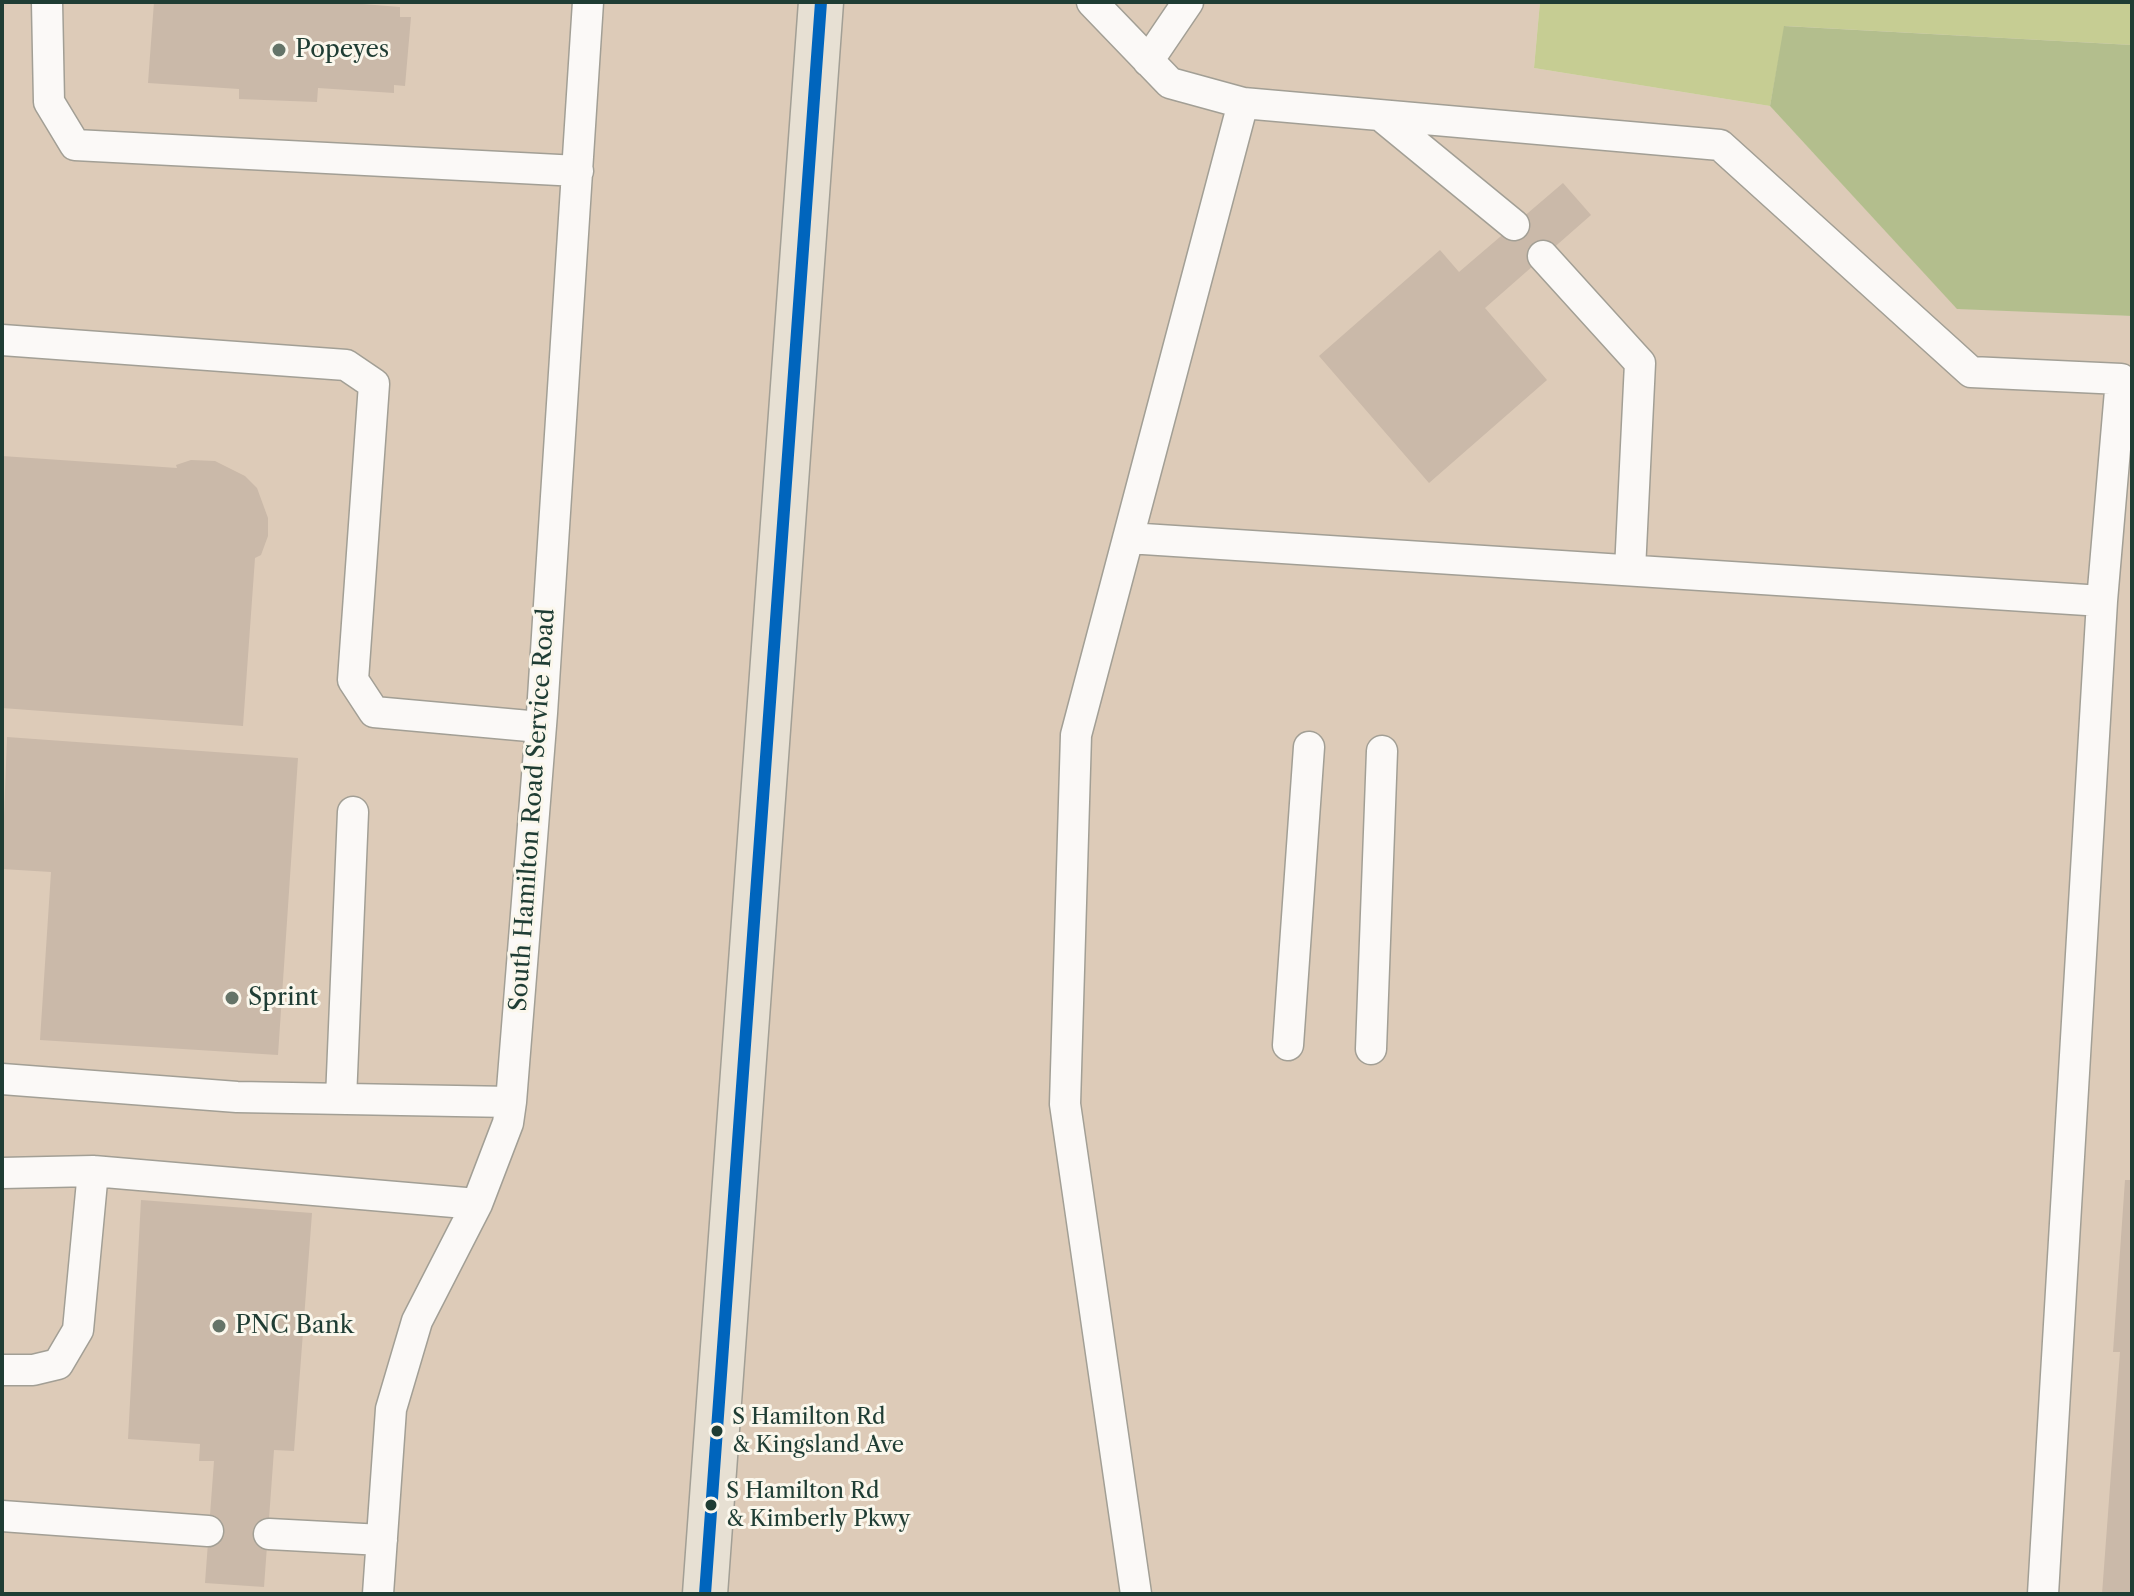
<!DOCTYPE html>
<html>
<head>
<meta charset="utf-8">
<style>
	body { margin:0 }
	#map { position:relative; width:2134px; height:1596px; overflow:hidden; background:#e6dac9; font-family:"Libre Caslon Text",serif }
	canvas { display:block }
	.frame { position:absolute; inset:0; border:4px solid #1f3d34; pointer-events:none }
</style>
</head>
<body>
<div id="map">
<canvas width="2134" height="1596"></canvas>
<div class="frame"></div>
</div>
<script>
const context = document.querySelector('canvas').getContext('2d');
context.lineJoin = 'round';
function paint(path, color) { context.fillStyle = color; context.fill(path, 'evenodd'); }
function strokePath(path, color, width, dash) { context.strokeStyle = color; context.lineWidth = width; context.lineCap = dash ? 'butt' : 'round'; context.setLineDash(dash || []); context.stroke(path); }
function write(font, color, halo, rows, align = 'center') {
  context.font = font + ' "Libre Caslon Text",serif'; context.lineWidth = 6; context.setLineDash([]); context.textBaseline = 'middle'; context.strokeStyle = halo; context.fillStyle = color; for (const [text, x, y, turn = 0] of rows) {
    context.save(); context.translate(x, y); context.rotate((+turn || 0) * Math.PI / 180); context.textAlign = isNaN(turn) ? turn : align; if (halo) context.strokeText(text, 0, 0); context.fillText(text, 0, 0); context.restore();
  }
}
const built = new Path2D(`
	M 2,2 L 1540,2 L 1534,68 L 1770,106 L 1957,308 L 2132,316 L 2132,1594 L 2,1594 Z`);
const green = new Path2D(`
	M 1540,2 L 2132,2 L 2132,45 L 1785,26 L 1770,106 L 1534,68 Z`);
const forest = new Path2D(`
	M 1784,26 L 2132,45 L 2132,316 L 1957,309 L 1770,106 Z`);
const building = new Path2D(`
	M 154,2 L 337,2 L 400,7 L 400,17 L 411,17 L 405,86 L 394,85 L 394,93 L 318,88 L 317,102 L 239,99 L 239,89 L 148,83 Z
	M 1563,183 L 1591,215 L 1485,308 L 1547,380 L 1429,483 L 1319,356 L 1440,250 L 1459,272 Z
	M 2,456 L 177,468 L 176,465 L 191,460 L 215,461 L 245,476 L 257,488 L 268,518 L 268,536 L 261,555 L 255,558 L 243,726 L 2,708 Z
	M 7,737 L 298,758 L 278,1055 L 40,1040 L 51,872 L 2,869 Z
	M 2125,1180 L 2132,1180 L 2132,1594 L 2102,1594 L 2120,1352 L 2113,1352 Z
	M 141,1200 L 312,1213 L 294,1451 L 274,1450 L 264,1587 L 205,1583 L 214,1461 L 199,1461 L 200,1444 L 128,1439 Z`);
const lane = new Path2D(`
	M 47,2 L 49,102 L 75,145 L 578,171
	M 1092,2 L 1170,83 L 1243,103 L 1076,735 L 1065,1104 L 1136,1594
	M 1148,61 L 1188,2
	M 1243,103 L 1720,145 L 1971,372 L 2121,379 L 2102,601 L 2043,1594
	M 1380,115 L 1514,225
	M 1543,256 L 1640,363 L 1630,570
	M 2,340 L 346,365 L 374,384 L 353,680 L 374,712 L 540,727
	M 1128,538 L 2102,601
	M 1288,1045 L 1309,747
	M 1371,1049 L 1382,751
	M 2,1079 L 237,1097 L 511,1102
	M 341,1099 L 353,812
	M 2,1173 L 93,1171 L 477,1204
	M 2,1370 L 33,1370 L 58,1364 L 78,1330 L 93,1171
	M 2,1516 L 208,1531
	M 269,1534 L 382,1540
	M 378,1594 L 391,1409 L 417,1321 L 477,1204 L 508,1123 L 511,1102 L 542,713 L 588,2`);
const primary = new Path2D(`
	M 705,1594 L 821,2`);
const bus1 = new Path2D(`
	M 705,1594 L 821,2`);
const markers = [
	[279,50,8,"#657468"],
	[232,998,8,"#657468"],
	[219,1326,8,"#657468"],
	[717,1431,7,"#1f3d34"],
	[711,1505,7,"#1f3d34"]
];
const busNames = [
	["S Hamilton Rd",732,1418],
	["& Kingsland Ave",732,1446],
	["S Hamilton Rd",726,1492],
	["& Kimberly Pkwy",726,1520]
];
const poiNames = [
	["Popeyes",295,50],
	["Sprint",248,998],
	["PNC Bank",235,1326]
];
const streetNames = [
	["South Hamilton Road Service Road",533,810,-86]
];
paint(built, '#ddcbb8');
paint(green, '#c6cd93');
paint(forest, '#b3be8d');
paint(building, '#cab9a9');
strokePath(lane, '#a29f95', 33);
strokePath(primary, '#a29f95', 47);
strokePath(lane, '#fbf9f7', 30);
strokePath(primary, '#e7e0d3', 44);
strokePath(bus1, '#0065bd', 12);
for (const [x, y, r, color] of markers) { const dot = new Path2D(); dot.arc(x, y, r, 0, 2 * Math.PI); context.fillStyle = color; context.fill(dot); strokePath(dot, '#fbf7ec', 3); }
write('22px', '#1f3d34', '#fbf7ec', busNames, 'left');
write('24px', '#1f3d34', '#fbf7ec', poiNames, 'left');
write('24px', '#1f3d34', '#fbf7ec', streetNames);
</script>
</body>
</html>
